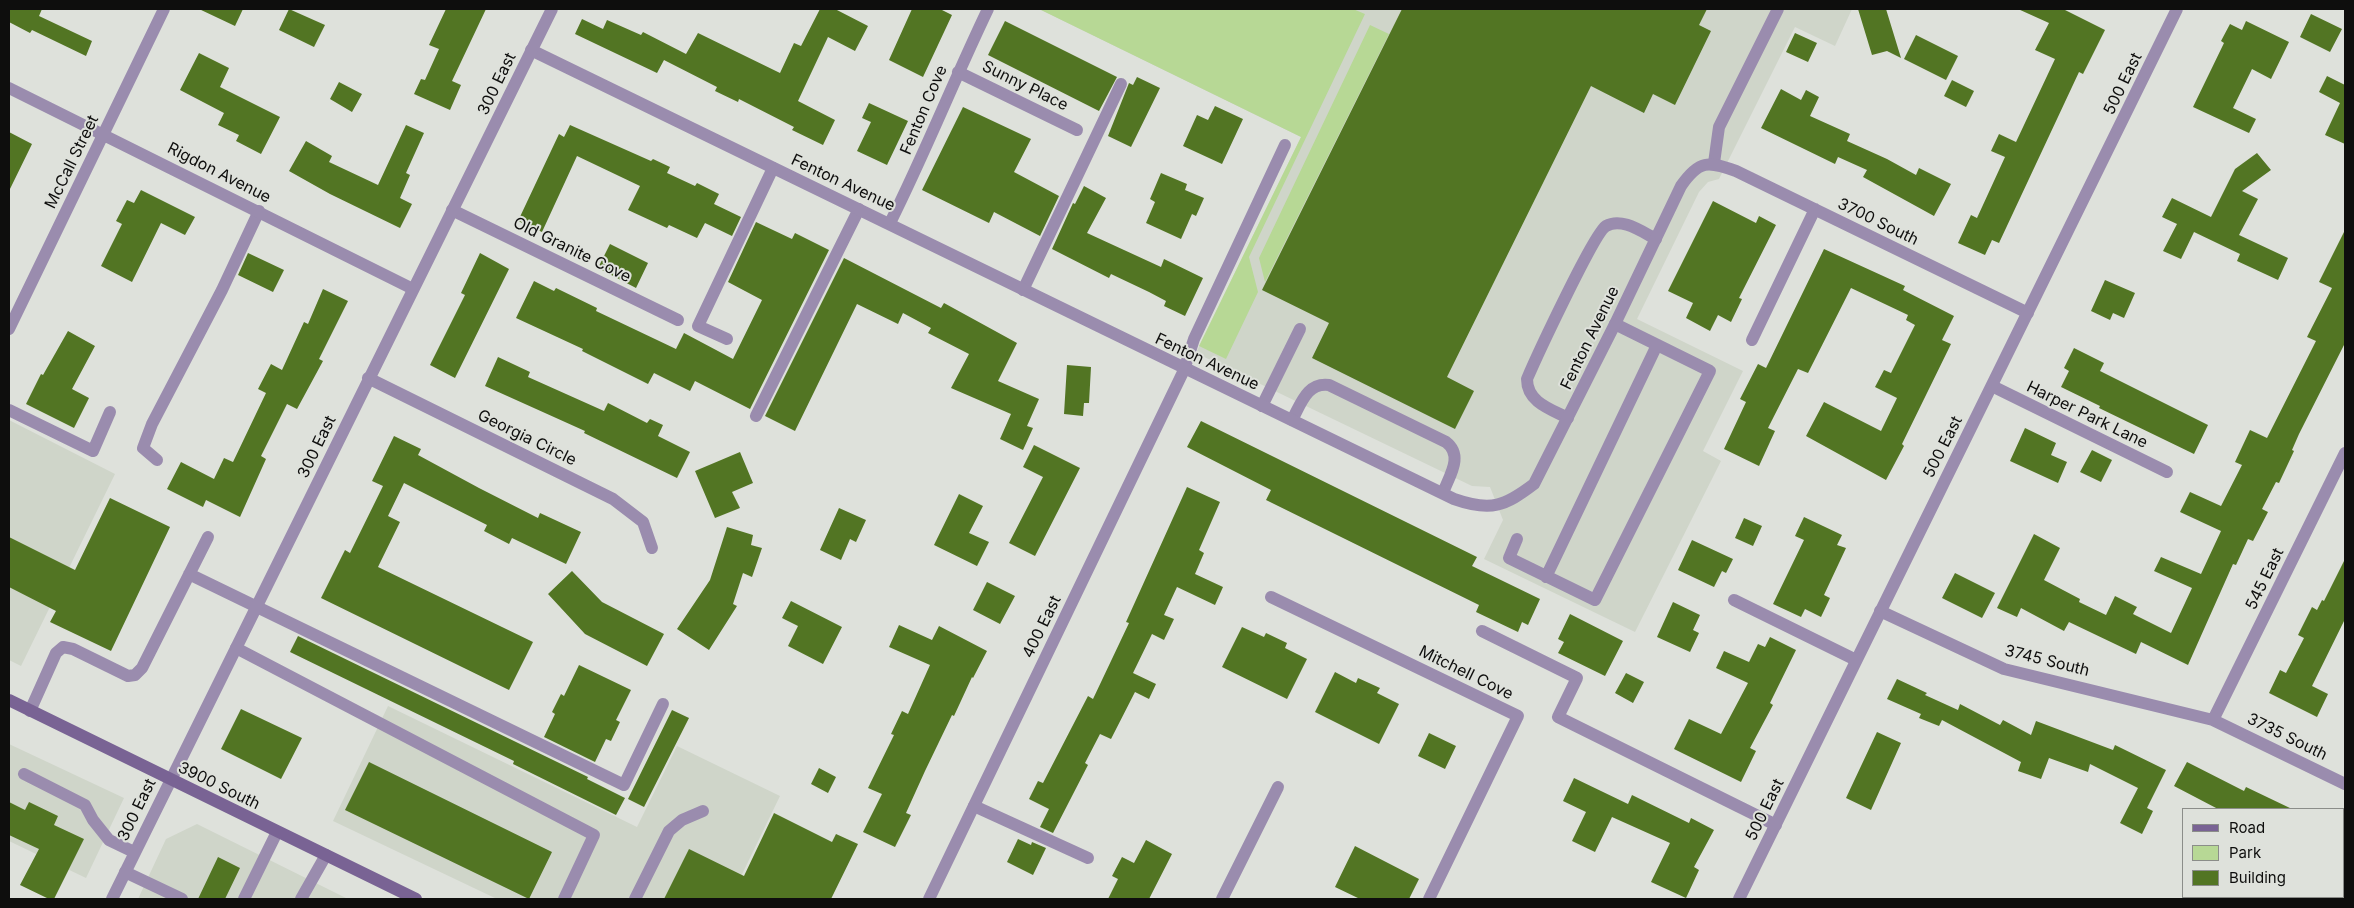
<!DOCTYPE html>
<html>
<head>
<meta charset="utf-8">
<style>
	body { margin:0 }
	#map { position:relative; width:2354px; height:908px; overflow:hidden; background:#dee1db; font-family:Inter,sans-serif }
	canvas { display:block }
	.frame { position:absolute; inset:0; border:10px solid #0e0e0d; pointer-events:none }
	.legend { position:absolute; left:2182px; top:808px; width:162px; height:90px; box-sizing:border-box; background:#dee1db; border:1px solid #8b8d89; margin:0; padding:6px 9px; list-style:none; font-size:15px; color:#0e0e0d }
	.legend li { display:flex; align-items:center; gap:10px; height:25px }
	.legend b { width:25px; border:1px solid #8b8d89 }
</style>
</head>
<body>
<div id="map">
<canvas width="2354" height="908"></canvas>
<div class="frame"></div>
<ul class="legend">
<li><b style="height:6px;background:#796394"></b>Road</li>
<li><b style="height:14px;background:#b7d895"></b>Park</li>
<li><b style="height:14px;background:#527523"></b>Building</li>
</ul>
</div>
<script>
const context = document.querySelector('canvas').getContext('2d');
context.lineJoin = 'round';
function paint(path, color) { context.fillStyle = color; context.fill(path, 'evenodd'); }
function strokePath(path, color, width, dash) { context.strokeStyle = color; context.lineWidth = width; context.lineCap = dash ? 'butt' : 'round'; context.setLineDash(dash || []); context.stroke(path); }
function write(font, color, halo, rows, align = 'center') {
  context.font = font + ' Inter,sans-serif'; context.lineWidth = 4; context.setLineDash([]); context.textBaseline = 'middle'; context.strokeStyle = halo; context.fillStyle = color; for (const [text, x, y, turn = 0] of rows) {
    context.save(); context.translate(x, y); context.rotate((+turn || 0) * Math.PI / 180); context.textAlign = isNaN(turn) ? turn : align; if (halo) context.strokeText(text, 0, 0); context.fillText(text, 0, 0); context.restore();
  }
}
const built = new Path2D(`
	M 1039,9 L 1852,9 L 1835,46 L 1795,27 L 1719,179 L 1708,182 L 1699,192 L 1637,319 L 1743,371 L 1703,451 L 1721,461 L 1635,632 L 1484,559 L 1503,520 L 1490,487 L 1472,486 L 1196,353 L 1301,137 Z
	M 9,420 L 115,474 L 21,666 L 9,660 Z
	M 388,706 L 637,827 L 677,746 L 780,796 L 730,899 L 497,899 L 333,821 Z
	M 9,744 L 124,798 L 86,878 L 9,841 Z
	M 197,824 L 348,899 L 138,899 L 166,839 Z`);
const green = new Path2D(`
	M 1039,9 L 1353,9 L 1365,14 L 1249,257 L 1258,292 L 1226,359 L 1199,346 L 1301,137 Z
	M 1370,25 L 1389,34 L 1265,282 L 1259,258 Z`);
const building = new Path2D(`
	M 9,9 L 42,9 L 39,16 L 92,41 L 86,56 L 32,30 L 30,33 L 9,22 Z
	M 199,9 L 243,9 L 235,26 Z
	M 289,9 L 325,25 L 314,47 L 279,30 Z
	M 446,9 L 486,9 L 452,81 L 461,85 L 450,110 L 414,94 L 421,79 L 425,80 L 439,49 L 429,45 Z
	M 820,9 L 835,9 L 868,26 L 855,51 L 828,37 L 798,101 L 835,120 L 823,145 L 792,130 L 794,127 L 739,99 L 738,102 L 715,91 L 717,87 L 664,60 L 657,73 L 575,34 L 582,19 L 603,29 L 607,20 L 641,35 L 643,32 L 686,54 L 698,33 L 780,73 L 794,43 L 801,46 Z
	M 912,9 L 940,9 L 952,15 L 923,77 L 889,60 Z
	M 1402,9 L 1707,9 L 1699,25 L 1711,31 L 1675,105 L 1653,94 L 1644,113 L 1591,86 L 1447,377 L 1474,391 L 1455,429 L 1312,358 L 1329,323 L 1262,290 Z
	M 1858,9 L 1886,9 L 1901,58 L 1887,51 L 1872,55 Z
	M 2018,9 L 2063,9 L 2105,30 L 2083,74 L 2079,72 L 1999,243 L 1992,240 L 1985,255 L 1958,243 L 1971,215 L 1977,218 L 2005,157 L 1991,151 L 1999,134 L 2016,142 L 2055,59 L 2035,50 L 2049,23 Z
	M 2311,14 L 2342,29 L 2330,52 L 2300,37 Z
	M 1005,21 L 1117,77 L 1099,111 L 988,55 Z
	M 2246,21 L 2289,42 L 2271,79 L 2252,69 L 2233,108 L 2256,119 L 2249,133 L 2193,107 L 2224,43 L 2221,41 L 2230,24 L 2242,30 Z
	M 1795,33 L 1817,43 L 1808,62 L 1786,52 Z
	M 1916,35 L 1958,56 L 1946,80 L 1904,59 Z
	M 199,53 L 229,68 L 220,87 L 280,117 L 261,154 L 236,141 L 239,135 L 218,125 L 224,113 L 180,90 Z
	M 2327,76 L 2345,85 L 2345,144 L 2325,135 L 2340,103 L 2319,92 Z
	M 1137,77 L 1160,88 L 1131,147 L 1108,136 L 1129,83 L 1133,85 Z
	M 1952,80 L 1974,91 L 1966,107 L 1944,96 Z
	M 339,82 L 362,94 L 352,112 L 330,99 Z
	M 1781,89 L 1801,100 L 1806,90 L 1819,97 L 1810,116 L 1850,134 L 1847,141 L 1887,159 L 1916,175 L 1919,168 L 1951,184 L 1934,216 L 1863,177 L 1867,170 L 1838,157 L 1835,164 L 1761,128 Z
	M 869,103 L 908,121 L 887,165 L 857,151 L 871,122 L 862,118 Z
	M 1215,106 L 1243,119 L 1222,164 L 1183,146 L 1197,115 L 1208,120 Z
	M 963,107 L 1031,139 L 1014,172 L 1059,196 L 1040,236 L 994,212 L 989,223 L 922,190 Z
	M 406,125 L 424,133 L 406,173 L 410,175 L 400,198 L 412,204 L 400,228 L 330,194 L 289,171 L 306,141 L 332,156 L 329,162 L 378,185 Z
	M 570,125 L 651,161 L 653,159 L 670,167 L 667,173 L 695,186 L 697,183 L 719,194 L 714,204 L 741,217 L 732,236 L 705,223 L 697,238 L 669,225 L 667,228 L 628,210 L 640,186 L 577,156 L 542,232 L 518,221 L 559,134 L 564,137 Z
	M 9,132 L 32,144 L 9,191 Z
	M 2257,153 L 2271,170 L 2242,191 L 2258,199 L 2239,235 L 2288,258 L 2278,280 L 2237,261 L 2240,254 L 2194,232 L 2181,259 L 2163,251 L 2177,224 L 2162,217 L 2172,198 L 2211,217 L 2235,169 Z
	M 1161,173 L 1187,184 L 1185,190 L 1204,198 L 1196,216 L 1192,214 L 1181,239 L 1146,223 L 1155,202 L 1150,199 Z
	M 1084,186 L 1106,198 L 1087,233 L 1161,267 L 1164,259 L 1203,278 L 1185,316 L 1164,306 L 1166,301 L 1149,292 L 1111,274 L 1109,278 L 1052,249 L 1073,203 L 1075,204 Z
	M 141,190 L 195,217 L 185,235 L 161,223 L 132,282 L 101,266 L 122,224 L 116,221 L 127,200 L 134,203 Z
	M 1713,201 L 1756,223 L 1759,216 L 1776,225 L 1739,298 L 1742,299 L 1731,322 L 1718,315 L 1710,331 L 1686,318 L 1693,303 L 1668,291 Z
	M 756,222 L 792,239 L 795,233 L 829,250 L 750,409 L 695,381 L 690,391 L 654,373 L 648,384 L 582,351 L 583,349 L 516,318 L 534,281 L 554,291 L 556,288 L 597,308 L 596,311 L 676,349 L 684,333 L 733,359 L 762,300 L 728,282 Z
	M 2345,230 L 2345,343 L 2299,434 L 2292,450 L 2294,451 L 2279,483 L 2276,482 L 2262,509 L 2268,512 L 2253,541 L 2248,539 L 2236,565 L 2233,564 L 2188,665 L 2141,642 L 2136,654 L 2069,622 L 2064,631 L 2021,608 L 2017,617 L 1997,608 L 2034,534 L 2060,548 L 2044,580 L 2080,599 L 2079,602 L 2106,615 L 2115,596 L 2137,607 L 2133,614 L 2171,633 L 2192,588 L 2154,571 L 2161,557 L 2201,574 L 2221,531 L 2180,512 L 2190,492 L 2221,506 L 2242,465 L 2235,462 L 2250,430 L 2267,438 L 2316,341 L 2307,337 L 2332,288 L 2319,282 Z
	M 610,244 L 648,263 L 636,288 L 598,268 Z
	M 1824,249 L 1905,286 L 1903,290 L 1954,316 L 1942,340 L 1951,344 L 1902,444 L 1904,446 L 1886,480 L 1806,436 L 1824,402 L 1881,431 L 1897,398 L 1875,387 L 1884,370 L 1891,373 L 1915,325 L 1906,320 L 1908,315 L 1851,288 L 1808,373 L 1798,369 L 1768,428 L 1775,431 L 1759,466 L 1724,449 L 1746,402 L 1740,399 L 1758,364 L 1766,368 Z
	M 248,253 L 284,270 L 273,292 L 238,275 Z
	M 480,253 L 509,269 L 455,378 L 430,365 L 465,295 L 461,293 Z
	M 844,258 L 941,308 L 944,303 L 1017,343 L 998,381 L 1039,399 L 1027,426 L 1033,428 L 1023,450 L 1000,439 L 1011,414 L 951,388 L 969,354 L 928,333 L 931,328 L 903,313 L 898,324 L 857,304 L 795,431 L 765,416 Z
	M 2105,280 L 2135,293 L 2124,318 L 2113,313 L 2110,320 L 2091,311 Z
	M 323,289 L 348,301 L 319,359 L 323,361 L 297,409 L 287,404 L 261,456 L 266,459 L 240,517 L 206,500 L 203,507 L 167,489 L 181,462 L 214,479 L 224,458 L 233,462 L 266,393 L 258,389 L 271,364 L 282,370 L 304,322 L 308,324 Z
	M 68,331 L 95,346 L 72,389 L 89,398 L 74,428 L 26,404 L 41,374 L 43,375 Z
	M 2074,348 L 2104,363 L 2100,371 L 2208,425 L 2194,454 L 2099,408 L 2100,406 L 2061,387 L 2069,371 L 2064,368 Z
	M 498,357 L 530,372 L 528,377 L 604,411 L 608,403 L 647,423 L 650,419 L 663,425 L 658,436 L 690,452 L 677,478 L 584,433 L 585,431 L 485,386 Z
	M 1067,365 L 1091,367 L 1089,403 L 1084,403 L 1083,416 L 1064,414 Z
	M 1201,421 L 1477,557 L 1472,566 L 1540,599 L 1528,625 L 1522,622 L 1518,632 L 1476,612 L 1479,605 L 1266,500 L 1271,490 L 1187,447 Z
	M 2025,428 L 2056,443 L 2051,455 L 2067,462 L 2058,483 L 2010,461 Z
	M 394,436 L 421,449 L 418,455 L 479,488 L 538,518 L 540,513 L 581,532 L 566,564 L 512,538 L 509,544 L 484,531 L 487,525 L 404,483 L 388,516 L 400,522 L 378,567 L 533,642 L 509,690 L 321,598 L 345,550 L 350,553 L 383,486 L 372,481 Z
	M 1034,445 L 1080,468 L 1035,556 L 1009,543 L 1043,477 L 1023,467 Z
	M 2092,450 L 2112,460 L 2101,482 L 2080,472 Z
	M 740,452 L 753,483 L 732,492 L 740,508 L 715,518 L 695,471 Z
	M 1187,487 L 1220,502 L 1199,550 L 1204,553 L 1195,574 L 1223,587 L 1215,605 L 1177,587 L 1164,615 L 1174,619 L 1164,640 L 1152,634 L 1133,673 L 1156,684 L 1149,699 L 1135,692 L 1111,739 L 1100,734 L 1085,763 L 1088,765 L 1053,833 L 1040,827 L 1049,809 L 1029,799 L 1038,781 L 1043,783 L 1088,696 L 1093,699 L 1129,623 L 1126,622 Z
	M 959,494 L 983,506 L 969,533 L 989,542 L 977,566 L 934,545 Z
	M 110,498 L 170,527 L 111,651 L 50,622 L 56,611 L 9,587 L 9,537 L 75,570 Z
	M 839,508 L 866,520 L 856,542 L 850,539 L 841,560 L 820,550 Z
	M 1804,517 L 1842,535 L 1837,545 L 1846,548 L 1824,595 L 1830,598 L 1821,617 L 1805,609 L 1801,617 L 1773,604 L 1804,540 L 1795,536 Z
	M 1744,518 L 1762,526 L 1753,546 L 1735,538 Z
	M 727,527 L 753,535 L 751,545 L 762,548 L 752,577 L 743,573 L 733,604 L 737,606 L 709,650 L 677,629 L 710,580 Z
	M 1692,540 L 1733,559 L 1726,573 L 1722,571 L 1714,587 L 1678,570 Z
	M 2345,559 L 2345,619 L 2312,686 L 2328,694 L 2317,717 L 2269,693 L 2280,670 L 2286,673 L 2304,638 L 2298,635 L 2312,607 L 2317,610 L 2322,600 L 2324,601 Z
	M 572,571 L 602,602 L 664,634 L 647,666 L 585,634 L 548,594 Z
	M 1955,573 L 1995,593 L 1982,618 L 1942,598 Z
	M 987,582 L 1015,596 L 1000,624 L 973,610 Z
	M 791,601 L 842,627 L 823,664 L 788,646 L 798,626 L 782,618 Z
	M 1673,602 L 1700,615 L 1693,630 L 1699,633 L 1690,652 L 1657,637 Z
	M 1570,614 L 1623,641 L 1605,676 L 1558,653 L 1564,642 L 1558,639 Z
	M 899,625 L 932,640 L 939,626 L 987,651 L 973,678 L 972,677 L 954,716 L 952,715 L 925,771 L 906,813 L 911,815 L 895,847 L 863,832 L 882,794 L 868,788 L 894,735 L 891,734 L 902,711 L 908,714 L 930,665 L 889,647 Z
	M 1242,627 L 1264,637 L 1266,633 L 1287,643 L 1285,648 L 1307,659 L 1287,699 L 1222,667 Z
	M 298,636 L 588,777 L 587,779 L 625,798 L 616,815 L 513,764 L 514,761 L 290,652 Z
	M 1770,637 L 1796,650 L 1770,703 L 1773,705 L 1750,748 L 1756,751 L 1741,782 L 1674,749 L 1689,719 L 1721,734 L 1748,683 L 1716,668 L 1724,651 L 1749,662 L 1758,644 L 1765,647 Z
	M 579,665 L 631,690 L 616,720 L 620,722 L 611,741 L 606,739 L 595,762 L 544,737 L 555,714 L 552,712 L 561,694 L 564,696 Z
	M 1335,672 L 1356,683 L 1358,678 L 1380,688 L 1377,693 L 1399,704 L 1379,744 L 1315,712 Z
	M 1626,673 L 1644,682 L 1633,703 L 1615,693 Z
	M 1897,679 L 1927,693 L 1925,695 L 1958,710 L 1960,704 L 2000,725 L 2003,720 L 2031,735 L 2036,721 L 2113,750 L 2115,745 L 2166,770 L 2147,808 L 2153,811 L 2142,834 L 2120,823 L 2138,788 L 2090,764 L 2088,772 L 2049,758 L 2041,779 L 2018,771 L 2021,762 L 1942,720 L 1939,726 L 1919,718 L 1921,714 L 1887,699 Z
	M 241,709 L 302,738 L 281,779 L 221,749 Z
	M 672,710 L 689,718 L 644,807 L 628,799 Z
	M 1877,732 L 1901,743 L 1871,810 L 1846,798 Z
	M 1429,733 L 1456,746 L 1445,769 L 1418,756 Z
	M 369,762 L 552,852 L 529,899 L 345,810 Z
	M 2187,762 L 2244,791 L 2246,787 L 2292,809 L 2218,809 L 2174,786 Z
	M 819,768 L 836,777 L 828,793 L 811,784 Z
	M 1574,778 L 1628,804 L 1632,795 L 1689,823 L 1691,818 L 1714,830 L 1694,867 L 1699,870 L 1686,898 L 1651,882 L 1670,843 L 1612,817 L 1595,852 L 1572,841 L 1586,812 L 1563,801 Z
	M 9,802 L 25,810 L 29,802 L 58,816 L 54,825 L 84,839 L 54,899 L 49,899 L 20,885 L 39,849 L 9,835 Z
	M 774,813 L 832,842 L 836,834 L 858,844 L 831,899 L 664,899 L 689,849 L 744,876 Z
	M 1018,839 L 1031,845 L 1032,842 L 1046,848 L 1033,875 L 1007,862 Z
	M 1146,840 L 1172,854 L 1149,899 L 1108,899 L 1118,879 L 1112,876 L 1122,857 L 1134,863 Z
	M 1355,846 L 1419,879 L 1409,899 L 1360,899 L 1335,887 Z
	M 218,857 L 240,868 L 225,899 L 198,899 Z`);
const service = new Path2D(`
	M 1714,163 L 1719,127 L 1778,9
	M 1023,290 L 1121,84
	M 727,339 L 698,326 L 773,168
	M 1184,370 L 1194,339 L 1285,145
	M 1262,406 L 1300,329
	M 9,410 L 93,451 L 110,412
	M 756,416 L 859,209
	M 1568,418 C 1550,409 1527,402 1527,379 C 1536,358 1594,233 1606,226 C 1622,217 1642,232 1656,239
	M 1292,420 C 1301,404 1307,382 1329,385 L 1446,442 C 1464,456 1449,476 1443,493
	M 157,460 L 143,448 L 152,424 L 222,290 L 259,211
	M 1517,539 L 1509,558 L 1595,600 L 1710,371 L 1615,324
	M 189,574 L 624,785 L 663,704
	M 1546,577 L 1657,345
	M 1482,631 L 1577,678 L 1558,717 L 1776,825
	M 236,648 L 594,835 L 564,899
	M 30,711 L 56,653 L 63,647 L 73,649 L 128,676 L 135,675 L 142,668 L 208,537
	M 24,774 L 85,805 L 93,820 L 109,840 L 134,852
	M 974,806 L 1088,858
	M 125,872 L 182,899
	M 244,899 L 277,832
	M 301,899 L 326,855
	M 635,899 L 669,831 L 682,820 L 703,811
	M 1222,899 L 1278,787`);
const minor = new Path2D(`
	M 531,50 L 1454,499 C 1491,512 1505,506 1534,484 L 1615,324 L 1681,186 C 1699,160 1708,161 1736,171 L 2028,313
	M 958,72 L 1077,130
	M 9,88 L 413,289
	M 452,210 L 678,320
	M 890,223 C 925,153 954,80 988,9
	M 9,329 L 164,9
	M 1752,340 L 1815,209
	M 368,378 L 613,499 L 643,522 L 652,548
	M 1992,386 L 2167,472
	M 1271,597 L 1518,716 L 1429,899
	M 1734,600 L 1856,660
	M 1880,611 L 2004,669 L 2213,720 L 2345,784
	M 2213,720 L 2345,453
	M 929,899 L 1184,370`);
const tertiary = new Path2D(`
	M 112,899 L 552,9
	M 1739,899 L 2177,9`);
const secondary = new Path2D(`
	M 9,700 L 416,899`);
const streetNames = [
	["300 East",497,84,-64],
	["500 East",2123,84,-64],
	["Sunny Place",1025,86,26],
	["Fenton Cove",924,110,-67],
	["McCall Street",72,162,-64],
	["Rigdon Avenue",219,173,27],
	["Fenton Avenue",843,183,25],
	["3700 South",1878,222,26],
	["Old Granite Cove",572,250,26],
	["Fenton Avenue",1590,338,-64],
	["Fenton Avenue",1207,362,25],
	["Harper Park Lane",2087,415,26],
	["Georgia Circle",527,438,26],
	["300 East",317,447,-64],
	["500 East",1943,447,-63],
	["545 East",2265,579,-64],
	["400 East",1042,627,-64],
	["3745 South",2047,661,14],
	["Mitchell Cove",1466,673,26],
	["3735 South",2287,737,26],
	["3900 South",219,786,26],
	["300 East",137,810,-64],
	["500 East",1765,810,-64]
];
paint(built, '#cfd5c9');
paint(green, '#b7d895');
paint(building, '#527523');
strokePath(service, '#9a8cae', 12);
strokePath(minor, '#9a8cae', 12);
strokePath(tertiary, '#9a8cae', 12);
strokePath(secondary, '#796394', 12);
write('16px', '#0e0e0d', '#dee1db', streetNames);
</script>
</body>
</html>
